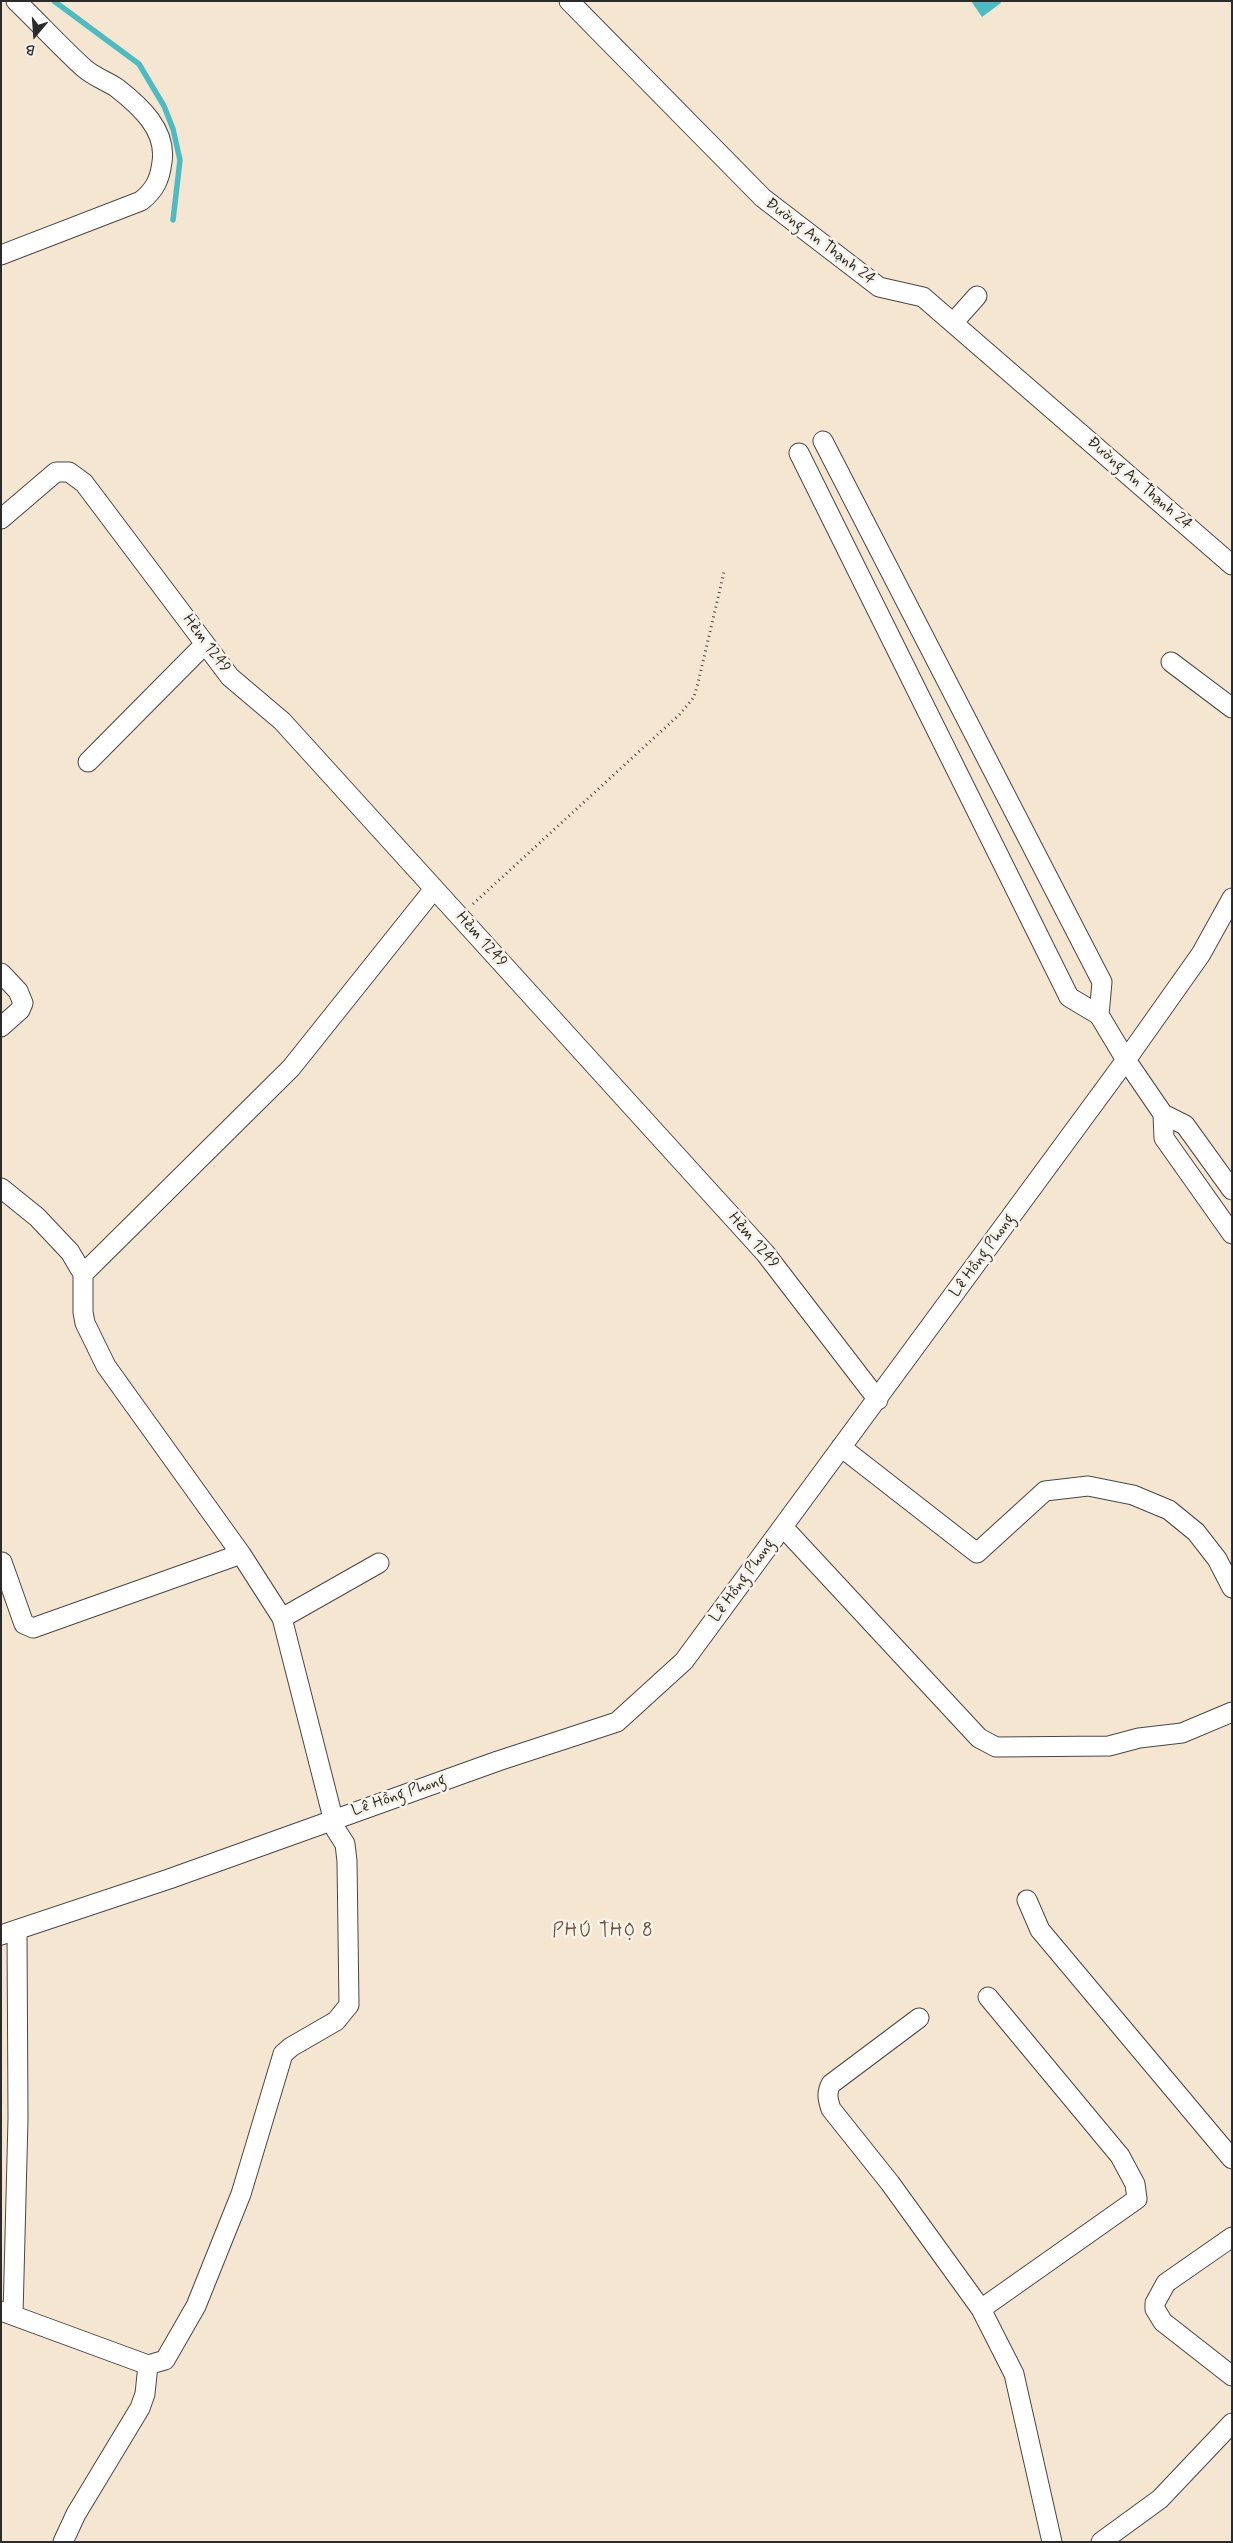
<!DOCTYPE html>
<html>
<head>
<meta charset="utf-8">
<style>
	body { margin:0 }
	#map { position:relative; width:1233px; height:2543px; overflow:hidden; background:#f5e6d1; font-family:Mynerve,sans-serif }
	canvas { display:block }
	.frame { position:absolute; inset:0; border:2px solid #2b2b2b; pointer-events:none }
	.north { position:absolute; left:10px; top:10px; width:50px; height:50px; -webkit-text-stroke:4px #f7f3e8; paint-order:stroke; rotate:198deg; font-size:14px; font-weight:700; line-height:20px; text-align:center; color:#2b2b2b }
	.north::after { content:''; display:block; margin:auto; width:18px; height:22px; background:#2b2b2b; clip-path:polygon(50% 0,100% 100%,50% 72%,0 100%) }
</style>
</head>
<body>
<div id="map">
<canvas width="1233" height="2543"></canvas>
<div class="frame"></div>
<div class="north">B</div>
</div>
<script>
const context = document.querySelector('canvas').getContext('2d');
context.lineJoin = 'round';
function paint(path, color) { context.fillStyle = color; context.fill(path, 'evenodd'); }
function strokePath(path, color, width, dash) { context.strokeStyle = color; context.lineWidth = width; context.lineCap = dash ? 'butt' : 'round'; context.setLineDash(dash || []); context.stroke(path); }
function write(font, color, halo, rows, align = 'center') {
  context.font = font + ' Mynerve,sans-serif'; context.lineWidth = 5; context.setLineDash([]); context.textBaseline = 'middle'; context.strokeStyle = halo; context.fillStyle = color; for (const [text, x, y, turn = 0] of rows) {
    context.save(); context.translate(x, y); context.rotate((+turn || 0) * Math.PI / 180); context.textAlign = isNaN(turn) ? turn : align; if (halo) context.strokeText(text, 0, 0); context.fillText(text, 0, 0); context.restore();
  }
}
const water = new Path2D(`
	M 971,1 L 1000,1 L 1001,3 L 982,17 Z`);
const stream = new Path2D(`
	M 54,1 L 139,64 L 164,106 L 173,129 L 180,160 L 173,220`);
const path = new Path2D(`
	M 473,904 L 680,714 L 694,697 L 698,683 L 724,572`);
const minor = new Path2D(`
	M 569,1 L 763,198 L 879,287 L 923,297 L 1232,565
	M 1,255 L 141,201 C 155,190 160,179 162,162 C 167,130 140,106 117,88 C 107,81 94,77 84,68 C 61,47 39,23 16,1
	M 953,323 L 977,296
	M 823,441 L 1102,982 L 1099,1015
	M 799,453 L 1069,997 L 1099,1015 L 1126,1060 L 1163,1114
	M 1,519 L 56,472 L 69,472 L 84,483 L 230,677 L 282,721 L 765,1253 L 878,1400
	M 1171,662 L 1232,708
	M 88,762 L 205,644
	M 1,973 L 18,991 L 23,1003 L 20,1010 L 1,1027
	M 1,1188 L 37,1217 L 70,1252 L 83,1274 L 83,1312 L 85,1323 L 106,1366 L 241,1554 L 282,1618 L 336,1830 L 345,1844 L 347,1861 L 349,2005 L 336,2021 L 291,2047 L 283,2054 L 241,2194 L 196,2306 L 165,2360 L 148,2365 L 1,2311
	M 1232,1190 L 1185,1125 L 1163,1114 L 1164,1138 L 1232,1234
	M 83,1274 L 291,1068 L 434,889
	M 841,1447 L 977,1553 L 1045,1491 L 1088,1486 L 1133,1495 L 1169,1510 L 1196,1532 L 1217,1559 L 1232,1588
	M 783,1527 L 979,1738 L 996,1747 L 1109,1746 L 1139,1738 L 1182,1733 L 1232,1712
	M 2,1562 L 24,1624 L 33,1628 L 241,1554
	M 282,1618 L 379,1563
	M 1027,1900 L 1040,1930 L 1232,2159
	M 1,1935 L 169,1879 L 498,1761 L 617,1722 L 684,1661 L 1126,1060 L 1201,954 L 1232,898
	M 919,2018 L 831,2084 C 826,2093 828,2100 831,2109 L 890,2183 L 981,2309 L 1014,2374 L 1052,2542
	M 1232,2237 L 1166,2283 L 1155,2303 L 1155,2309 L 1163,2322 L 1232,2376
	M 981,2309 L 1137,2199 L 1135,2184 L 1120,2156 L 988,1997
	M 13,2315 L 18,2119 L 17,1930
	M 63,2542 L 76,2514 L 140,2408 L 145,2394 L 148,2365
	M 1101,2542 L 1160,2499 L 1232,2423`);
const streetNames = [
	["Đường An Thạnh 24",820,242,37],
	["Đường An Thạnh 24",1139,484,41],
	["Hẻm 1249",206,644,53],
	["Hẻm 1249",481,940,48],
	["Hẻm 1249",753,1241,49],
	["Lê Hồng Phong",983,1256,-54],
	["Lê Hồng Phong",743,1581,-54],
	["Lê Hồng Phong",399,1796,-19]
];
const quarterNames = [
	["PHÚ THỌ 8",603,1932]
];
paint(water, '#4dbcc2');
strokePath(stream, '#4dbcc2', 5.5);
strokePath(minor, '#494744', 21);
strokePath(path, '#494744', 3, [1, 4]);
strokePath(minor, '#fff', 19);
write('16px', '#2b2b2b', '#f7f3e8', streetNames);
context.letterSpacing = '1px';
write('19px', '#695141', '#f7f3e8', quarterNames);
context.letterSpacing = '0px';
</script>
</body>
</html>
